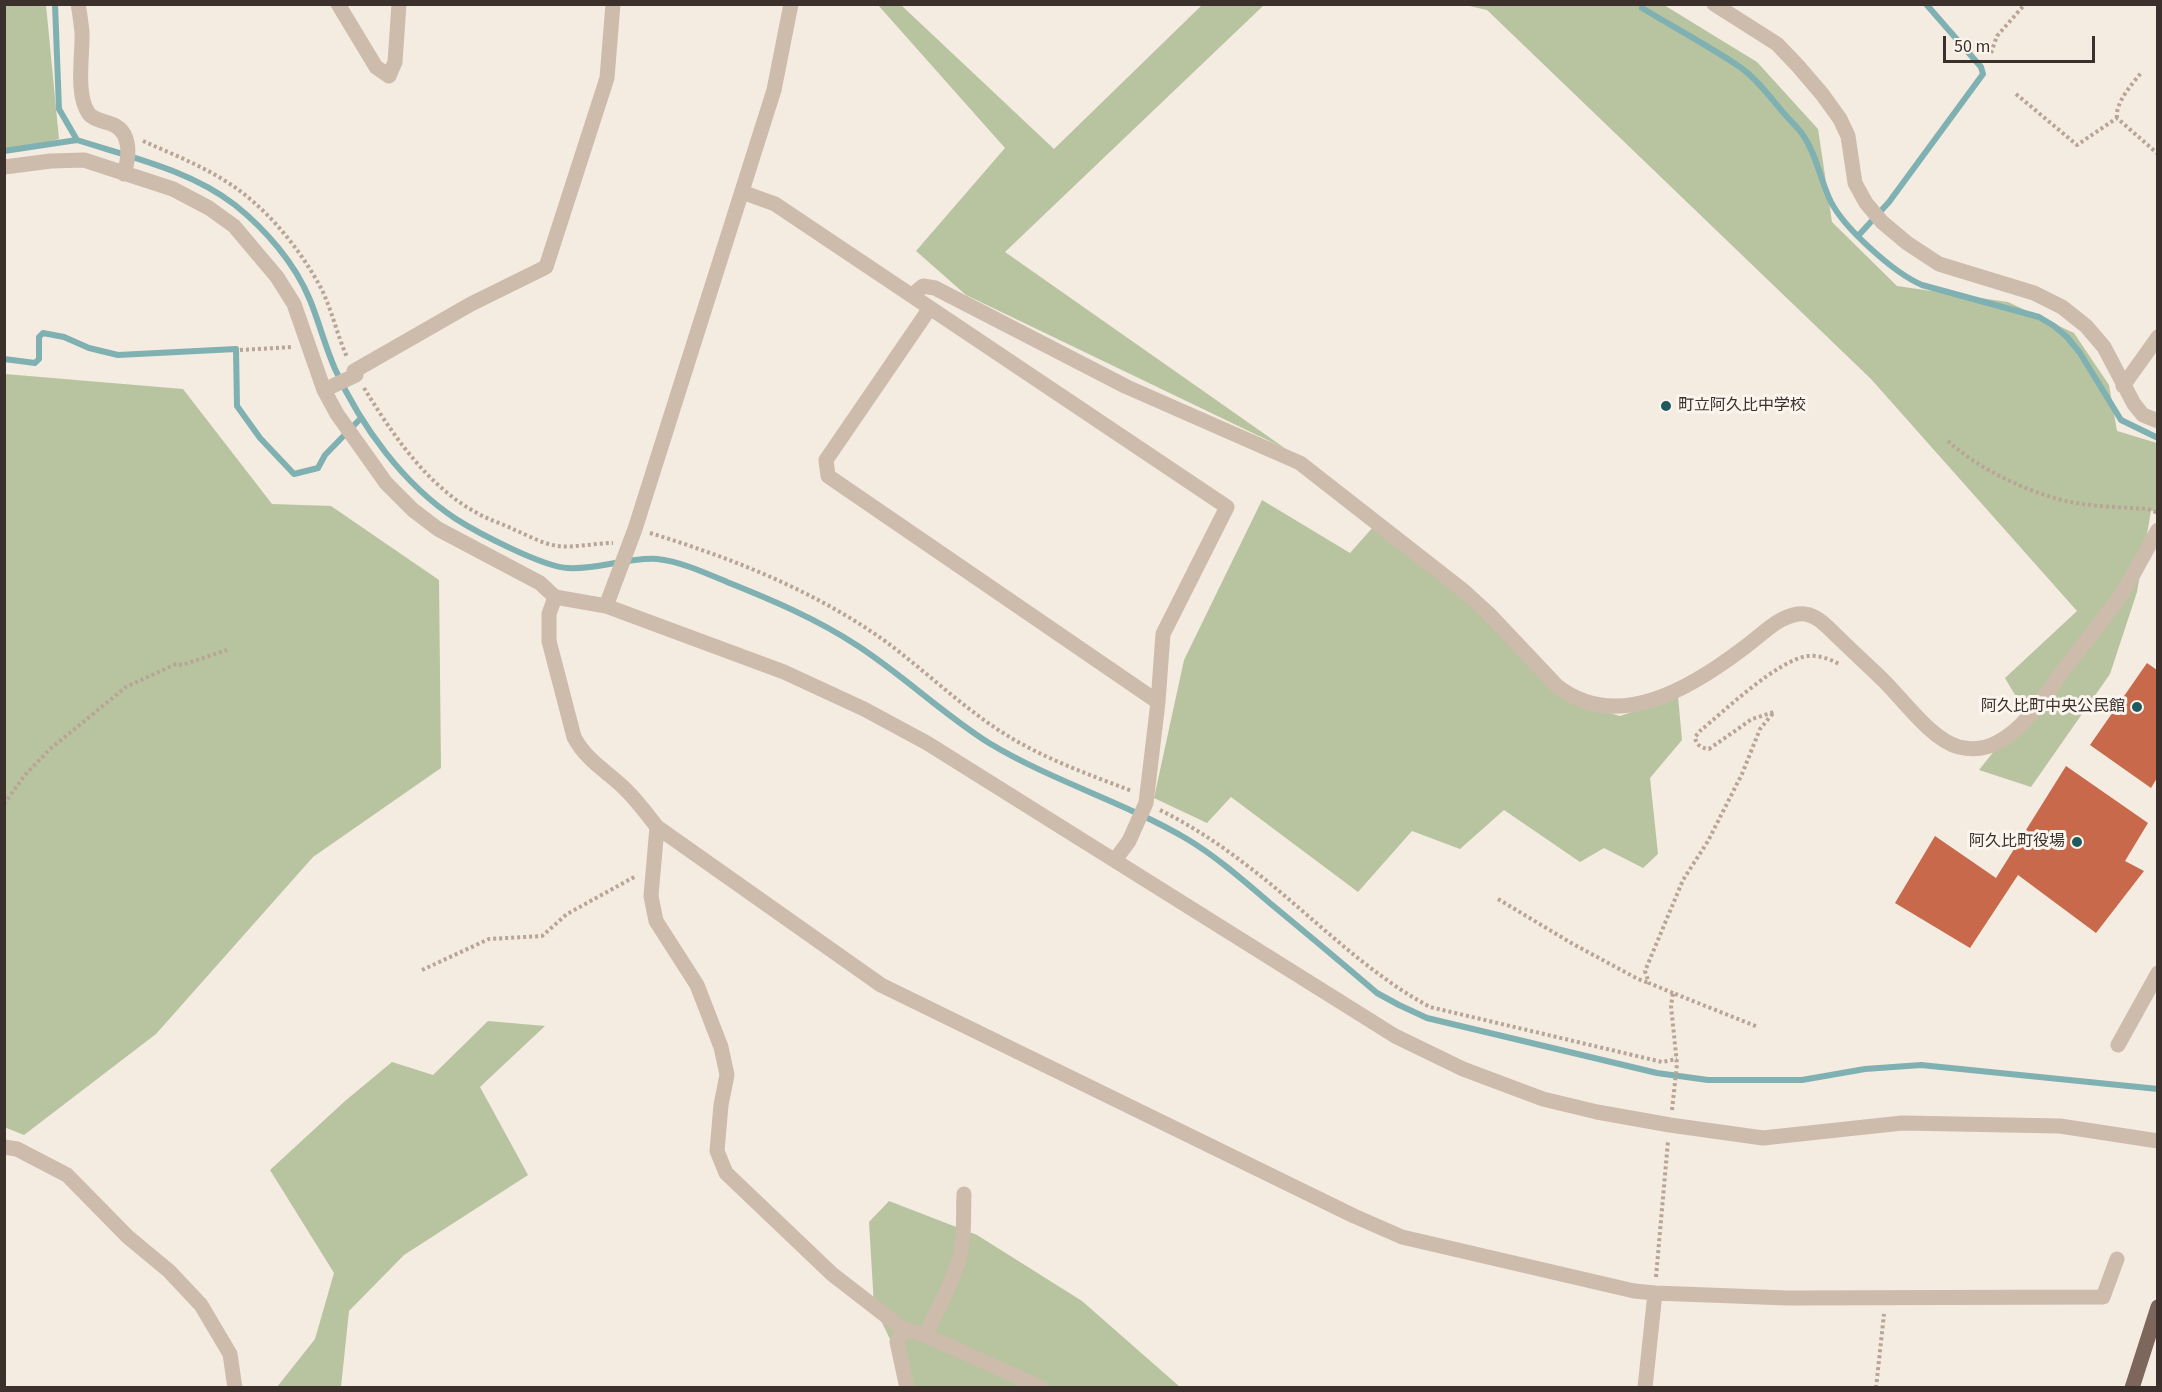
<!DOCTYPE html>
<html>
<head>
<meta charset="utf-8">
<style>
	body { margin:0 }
	#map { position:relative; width:2162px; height:1392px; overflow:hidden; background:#f4ebe1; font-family:"Source Sans 3",sans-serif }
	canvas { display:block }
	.frame { position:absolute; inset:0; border:6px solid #3b302b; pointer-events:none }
	.scale { position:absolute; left:1943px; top:36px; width:152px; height:27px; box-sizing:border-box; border:3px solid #3b302b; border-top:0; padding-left:8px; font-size:18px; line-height:21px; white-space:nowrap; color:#3b302b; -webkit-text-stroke:4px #fbf5ee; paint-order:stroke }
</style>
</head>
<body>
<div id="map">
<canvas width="2162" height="1392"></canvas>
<div class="frame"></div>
<div class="scale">50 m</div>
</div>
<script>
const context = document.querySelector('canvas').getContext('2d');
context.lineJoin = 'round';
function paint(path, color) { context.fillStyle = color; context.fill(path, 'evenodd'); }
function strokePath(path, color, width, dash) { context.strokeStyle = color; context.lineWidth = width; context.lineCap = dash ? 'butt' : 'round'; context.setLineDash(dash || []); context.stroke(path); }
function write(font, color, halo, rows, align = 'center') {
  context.font = font + ' "Source Sans 3","Noto Sans JP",sans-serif'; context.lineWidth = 6; context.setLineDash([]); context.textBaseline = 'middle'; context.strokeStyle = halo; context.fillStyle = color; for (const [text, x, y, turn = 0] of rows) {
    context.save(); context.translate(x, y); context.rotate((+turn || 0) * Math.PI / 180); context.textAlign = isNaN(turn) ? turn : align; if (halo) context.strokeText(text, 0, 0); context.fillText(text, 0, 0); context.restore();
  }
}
const green = new Path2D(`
	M 5,4 L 46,5 L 59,139 L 5,153 Z
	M 878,5 L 901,5 L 1054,149 L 1202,5 L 1264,5 L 1005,252 L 1286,449 L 966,295 L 916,251 L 1005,148 Z
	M 1465,5 L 1664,5 L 1757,62 L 1818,129 L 1832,222 L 1897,286 L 2008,302 L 2074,333 L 2109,385 L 2117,431 L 2157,443 L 2157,511 L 2151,511 L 2137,592 L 2110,674 L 2031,787 L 1979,770 L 2025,712 L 2005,678 L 2077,611 L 1871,379 L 1487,10 Z
	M 5,374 L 183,389 L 272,504 L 331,506 L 439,580 L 441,768 L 313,857 L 156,1034 L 24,1135 L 4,1127 Z
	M 1262,500 L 1350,553 L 1374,526 L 1463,598 L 1566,701 L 1620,716 L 1678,696 L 1682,740 L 1650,778 L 1658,854 L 1643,868 L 1604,848 L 1580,862 L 1504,810 L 1460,849 L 1412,831 L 1358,892 L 1231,797 L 1207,823 L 1154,798 L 1184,660 Z
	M 488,1021 L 545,1026 L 480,1087 L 528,1175 L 404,1255 L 349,1311 L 341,1387 L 277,1387 L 315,1339 L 334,1273 L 270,1170 L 345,1101 L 392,1062 L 433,1075 Z
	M 889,1201 L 977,1235 L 1082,1301 L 1180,1387 L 913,1387 L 874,1306 L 869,1222 Z`);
const stream = new Path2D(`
	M 55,4 L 59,109 L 77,140 C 130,157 190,170 235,205 C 265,229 295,263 310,300 C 319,322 325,346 335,369 C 361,426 403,484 456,519 C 478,533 543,567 568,568 C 597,570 628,557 657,559 C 679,561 706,573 727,582 C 772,600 817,619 858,646 C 904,676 943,714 989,743 C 1052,781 1124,802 1187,839 C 1217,857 1244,881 1271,904 C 1306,933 1342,963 1377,993 L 1399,1005 L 1427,1018 L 1657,1073 L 1708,1080 L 1802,1080 L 1865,1069 L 1921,1065 L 2158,1089
	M 1642,8 C 1675,28 1709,46 1740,67 C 1757,79 1769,96 1782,111 C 1788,119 1797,126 1803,135 C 1817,155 1820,180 1831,202 C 1845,229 1894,273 1922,285 L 2039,317 L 2054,326 L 2067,337 L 2080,353 L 2121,420 L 2158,438
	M 4,151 L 77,140
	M 1858,236 L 1889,202 L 1983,74 L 1981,67 L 1926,4
	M 4,359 L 35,363 L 39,359 L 39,337 L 43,333 L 64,337 L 89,348 L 118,355 L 236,349 L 237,406 L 260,438 L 294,474 L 318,468 L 325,455 L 361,418`);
const building = new Path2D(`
	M 2147,663 L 2157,670 L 2157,778 L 2151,788 L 2090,745 Z
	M 2066,766 L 2148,823 L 2125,861 L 2144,871 L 2096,933 L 2018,875 L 1970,948 L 1895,903 L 1935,836 L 1996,878 Z`);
const path = new Path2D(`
	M 1991,53 L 1997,36 L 2025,4
	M 2016,94 L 2077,145 L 2117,118 L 2158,154
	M 2117,118 C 2115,103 2132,84 2141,73
	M 143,141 C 172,154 203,166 230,184 C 267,208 300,249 321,288 C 332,310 337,335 347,357
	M 240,350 L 293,347
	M 364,388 C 393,435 427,486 477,513 C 489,520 503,524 515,530 C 529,536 543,544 558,546 C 575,548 595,543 613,543
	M 1948,441 C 1977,468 2027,492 2066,501 C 2092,507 2121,507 2148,509 L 2158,513
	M 650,533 C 732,558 815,591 885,641 C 924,670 959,704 1000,731 C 1040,757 1087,774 1132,791
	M 4,804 L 25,775 L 50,749 L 126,687 L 176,664 L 182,665 L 227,650
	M 1160,810 C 1190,825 1218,843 1245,864 C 1308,911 1361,970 1430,1007 L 1662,1062 L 1677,1059
	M 1498,899 L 1573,944 L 1638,979 L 1649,983
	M 422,970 L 489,939 L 542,936 L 567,914 L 636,876
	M 1673,993 L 1649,983 L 1645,971 L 1683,880 L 1708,841 L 1742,774 L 1760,729 L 1774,712 L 1752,719 L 1709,749 C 1701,748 1696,745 1695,737 L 1700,731 C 1724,711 1779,659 1808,656 C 1819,655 1830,659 1839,664
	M 1672,1110 L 1677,1064 L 1671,1006 L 1673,993 L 1758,1027
	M 1656,1277 L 1668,1141
	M 1876,1388 L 1884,1314`);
const minor = new Path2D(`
	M 78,4 C 80,14 81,23 82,32 C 83,54 75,95 89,114 C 95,121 106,121 114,125 C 132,134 129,158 124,174
	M 338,4 L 376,67 L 389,76 L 395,62 L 399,4
	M 1714,4 L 1777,44 L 1798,66 L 1822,94 L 1840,119 L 1848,136 L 1855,183 L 1866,203 L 1882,222 L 1907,243 L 1939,264 L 2034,293 L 2062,307 L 2086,326 L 2104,347 L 2134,404 L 2143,415 L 2158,421
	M 4,167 L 51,161 L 84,160 L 173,189 L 209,208 L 234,226 L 277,277 L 294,304 L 324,390 L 337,414 L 386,483 L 413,510 L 438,529 L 540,583 L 555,597 L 549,614 L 549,641 L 574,737 C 586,760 605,770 623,787 C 636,799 646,813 657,827 L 881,985 L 1354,1216 L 1402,1237 L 1634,1291 L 1655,1293 L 1787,1298 L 2103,1297 L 2117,1259
	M 742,192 L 775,204 L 1227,507 L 1163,634 L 1158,702 L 1146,803 L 1129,841 L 1115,860
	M 912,295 L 923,286 L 935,288 L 1127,387 L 1300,463 L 1465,592 L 1489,614 L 1557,686 C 1618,734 1694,686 1745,647 C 1762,635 1777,617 1798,614 C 1815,611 1828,628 1839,638 C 1854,653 1870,667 1885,682 C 1904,701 1932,740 1959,747 C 1972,750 1986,749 1998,742 C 2024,729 2042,699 2059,676 C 2081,646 2107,617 2127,585 C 2138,567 2147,548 2158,530
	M 930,308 L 826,460 L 828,476 L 1158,702
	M 2123,386 L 2158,337
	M 324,390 L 356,375 L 354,371 L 471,304 L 546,267 L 607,78 L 613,4
	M 657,827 L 651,896 L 656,921 L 697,985 L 721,1047 L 727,1075 L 721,1105 L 717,1151 L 726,1173 L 832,1274 L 903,1329 L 925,1335 L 1042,1388
	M 2118,1045 L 2158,973
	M 4,1147 L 17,1149 L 67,1175 L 128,1237 L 169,1271 L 201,1305 L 230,1354 L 235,1388
	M 903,1329 L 897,1342 L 907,1388
	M 925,1335 C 938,1309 952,1284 960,1256 C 965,1237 963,1215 964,1194
	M 1645,1388 L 1655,1293`);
const tertiary = new Path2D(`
	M 555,597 L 606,606 L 784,672 L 864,709 L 927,743 L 1395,1036 L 1463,1069 L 1543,1099 L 1597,1112 L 1670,1125 L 1763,1138 L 1902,1123 L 2060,1126 L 2158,1141
	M 606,606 L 635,529 L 774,90 L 791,4`);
const primary = new Path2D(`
	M 2132,1388 L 2158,1307`);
const markers = [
	[1666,406,6,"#1f5a5e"],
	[2137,707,6,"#1f5a5e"],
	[2077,842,6,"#1f5a5e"]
];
const poiNames = [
	["町立阿久比中学校",1678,406,"left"],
	["阿久比町中央公民館",2125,707],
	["阿久比町役場",2065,842]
];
paint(green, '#b8c4a0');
strokePath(stream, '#7fb0b2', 6);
paint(building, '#c8694b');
strokePath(path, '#b9a596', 4, [3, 3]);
strokePath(minor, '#cdbbac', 15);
strokePath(tertiary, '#cdbbac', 15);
strokePath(primary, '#7d675c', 15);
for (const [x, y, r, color] of markers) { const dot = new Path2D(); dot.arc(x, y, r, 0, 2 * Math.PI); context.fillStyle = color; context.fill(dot); strokePath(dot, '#fbf5ee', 2); }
write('16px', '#3b302b', '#fbf5ee', poiNames, 'right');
</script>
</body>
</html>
